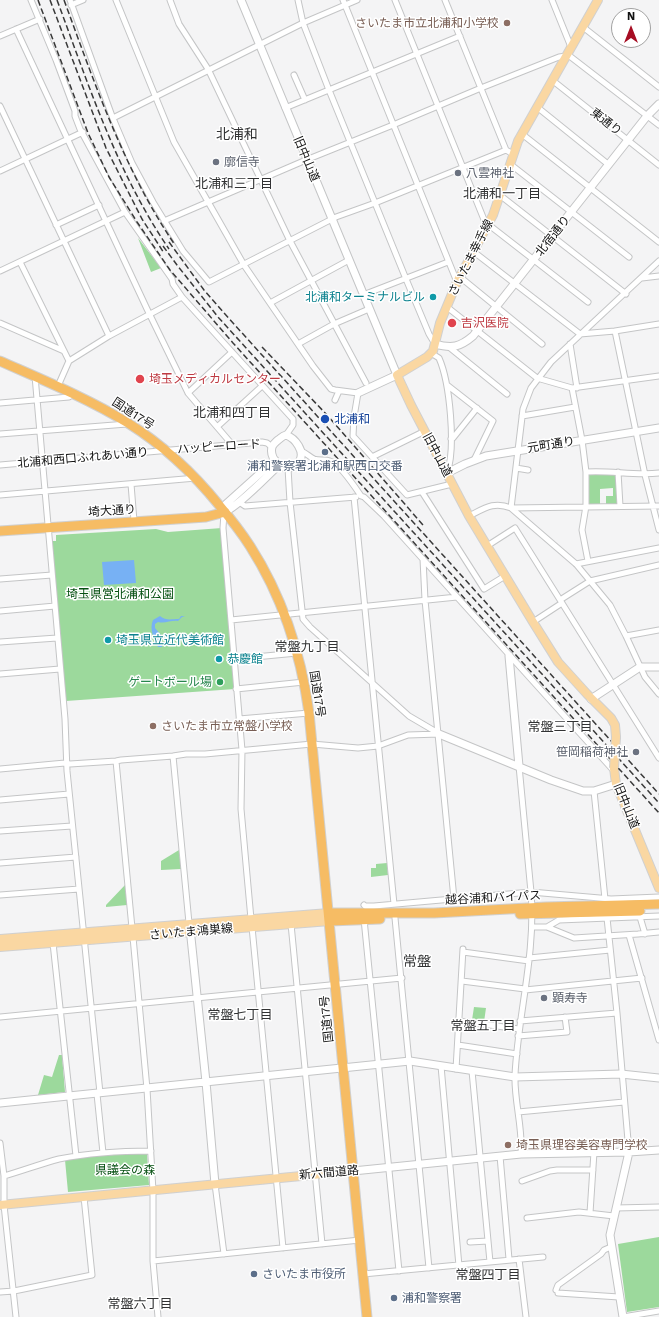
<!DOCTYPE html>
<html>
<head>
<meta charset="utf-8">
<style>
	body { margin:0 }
	#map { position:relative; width:659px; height:1317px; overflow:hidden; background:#f4f4f5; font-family:"Work Sans",sans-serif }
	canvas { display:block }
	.north { position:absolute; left:611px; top:8px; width:40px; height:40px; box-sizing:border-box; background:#fff; border:1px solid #a1a1a1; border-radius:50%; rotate:0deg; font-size:11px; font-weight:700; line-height:16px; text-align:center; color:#131313 }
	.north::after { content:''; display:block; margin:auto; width:14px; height:18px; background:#a60d23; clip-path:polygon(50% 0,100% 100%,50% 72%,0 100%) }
</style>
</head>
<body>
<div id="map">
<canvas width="659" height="1317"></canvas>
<div class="north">N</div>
</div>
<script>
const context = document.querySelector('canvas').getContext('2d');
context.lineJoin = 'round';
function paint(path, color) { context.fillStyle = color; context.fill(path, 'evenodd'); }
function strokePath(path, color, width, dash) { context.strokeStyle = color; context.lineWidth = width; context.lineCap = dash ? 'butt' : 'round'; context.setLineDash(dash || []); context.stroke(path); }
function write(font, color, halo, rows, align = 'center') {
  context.font = font + ' "Work Sans","Noto Sans JP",sans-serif'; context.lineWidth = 3; context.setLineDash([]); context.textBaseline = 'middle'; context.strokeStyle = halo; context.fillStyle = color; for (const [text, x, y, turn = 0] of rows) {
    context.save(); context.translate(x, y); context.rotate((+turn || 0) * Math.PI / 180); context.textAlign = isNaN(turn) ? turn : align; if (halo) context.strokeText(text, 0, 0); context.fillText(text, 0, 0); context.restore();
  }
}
const green = new Path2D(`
	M 138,238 L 161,268 L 151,272 Z
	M 588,474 L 616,474 L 618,504 L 606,504 L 606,496 L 613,496 L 613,488 L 600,489 L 600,504 L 589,504 Z
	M 222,528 L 235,689 L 66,701 L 52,541 L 56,541 L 56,535 L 156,529 L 168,532 Z
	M 179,850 L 181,869 L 161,870 L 161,861 Z
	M 387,863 L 388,875 L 371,877 L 371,868 L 376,868 L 376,864 Z
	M 125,885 L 127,905 L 106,907 L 106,905 Z
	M 474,1007 L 486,1008 L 484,1022 L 472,1020 Z
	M 59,1055 L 62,1055 L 65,1092 L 38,1095 L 44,1075 L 52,1077 Z
	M 147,1153 L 149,1185 L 68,1192 L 65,1160 L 82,1157 Z
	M 659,1237 L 659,1307 L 627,1312 L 618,1244 Z`);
const water = new Path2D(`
	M 134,560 L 136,583 L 104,585 L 102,562 Z
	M 160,616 C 166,621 171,619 179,619 L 181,616 L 185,616 L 182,617 L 178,621 C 171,620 165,624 158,622 L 155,624 L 155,628 L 161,635 L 162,647 L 158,647 C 154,639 149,629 153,620 Z`);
const street = new Path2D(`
	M 31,0 L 56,60 L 75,111 L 75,116 L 80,129 L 125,212 L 172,279 L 173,284 L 182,297
	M 70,0 L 112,116 L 132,163 L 153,202 L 183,251 L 209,282 L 336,217 L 375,203 L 506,150
	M 116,0 L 174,142 L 244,265 L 313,366 L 331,389 L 335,390 L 358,393 L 354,417 L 353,436 L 407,495 L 452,484
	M 170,0 L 179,24 L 208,69 L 290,241 L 366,383
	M 298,0 L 303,23 L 329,90 L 406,279 L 429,334 L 435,344
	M 343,0 L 457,282
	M 395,0 L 487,227
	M 445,0 L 506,150 L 513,154
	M 552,0 L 571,47
	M 71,5 L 83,0
	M 583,27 L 659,87
	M 16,29 L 147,309 L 188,393 L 230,442 L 230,444
	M 0,36 L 40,19
	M 567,54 L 659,125
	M 294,75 L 305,100
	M 552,80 L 659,165
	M 0,106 L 109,336
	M 537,107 L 609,165
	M 285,108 L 460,36
	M 113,118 L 303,23 L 357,0
	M 522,134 L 659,242
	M 510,164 L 629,257
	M 0,171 L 83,132
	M 501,196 L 626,294
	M 164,221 L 306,160 L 393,125 L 481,88 L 559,57 L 566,56
	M 56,225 L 99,205
	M 489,225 L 588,302
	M 474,252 L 580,334 L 615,331 L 659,324
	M 659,261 L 551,362 L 531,388 L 523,409 L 511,508 L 576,564 L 610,605 L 626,636 L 645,677 L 659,694
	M 20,262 L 69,361
	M 0,271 L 125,212
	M 460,277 L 542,344
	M 642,278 L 659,276
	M 363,295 L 448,262
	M 270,303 L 349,260
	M 447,307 L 537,378 L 572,388 L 659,376
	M 0,323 L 64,351
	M 615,331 L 645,475 L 659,530
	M 298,344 L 334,324 L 369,309
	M 570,344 L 577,388
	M 449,347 L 507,394
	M 431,353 L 439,358 C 450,383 456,448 447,473
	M 35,376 L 65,719 L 67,771 L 100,1093
	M 447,385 L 493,421 L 474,460
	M 58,386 L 69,361 L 109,336 L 182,297 L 291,417 L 293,419 L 293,425 L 286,435
	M 572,388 L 582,440 L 586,472 L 586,506 L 582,530 L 588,561
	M 188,393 L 232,352
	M 335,400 L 339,391
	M 0,403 L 69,397 L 73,394
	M 522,416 L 575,407
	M 217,427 L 262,386
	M 0,434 L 127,424
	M 451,439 L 453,438 L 477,408
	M 301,451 C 306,453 310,457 314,459 C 319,461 325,459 330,461 C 340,464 355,487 361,496 L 364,497 L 384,516 L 614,771
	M 372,457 L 425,431
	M 0,465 L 262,442 L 267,443 L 272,447
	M 288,468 L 290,502 L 303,619 L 310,627 L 409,716 L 438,733
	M 516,468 L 528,470
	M 586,472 C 610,470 635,476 659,473
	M 618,472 L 620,506
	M 131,484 L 134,521
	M 422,492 L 484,589 L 505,576
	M 0,495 L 196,478
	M 354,497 L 394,904
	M 239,502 L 245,506 L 356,497
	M 224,513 L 223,528 L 242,750 L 241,809 L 251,919
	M 469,516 C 485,508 494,501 511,508 L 659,506
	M 487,546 L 515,528 L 659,758
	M 423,559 L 425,600 L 454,899
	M 576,564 L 659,548
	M 0,579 L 52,575
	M 560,600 L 590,581 L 659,565
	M 0,611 L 55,606
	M 231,620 L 457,597
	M 533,622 L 562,603
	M 626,636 L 659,630
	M 0,642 L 57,638
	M 234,659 L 297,653
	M 0,674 L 60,669
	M 236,689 L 304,682
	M 239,719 L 309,713
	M 173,756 L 189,923
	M 116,761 L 132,928
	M 0,769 L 65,763 L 70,764 L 116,761 L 121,760 L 173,756 L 186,754 L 205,754 L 312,744 L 358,748 L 378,746 L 408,735 L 439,734
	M 594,791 L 605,899
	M 0,800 L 69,794
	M 0,831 L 72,826
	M 0,863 L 76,857
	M 0,895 L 79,889
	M 364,905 L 365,906 L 374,906 L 531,892 L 519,766
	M 640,917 L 645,934
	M 395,918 L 429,1268
	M 607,918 L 617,1013 L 629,1152
	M 364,919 L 399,1271
	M 291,924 L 322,1244
	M 252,927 L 283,1248
	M 533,927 L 547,927 L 574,938 L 638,934 L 659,932
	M 547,927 L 559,920 L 659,916
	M 629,935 L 659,1040
	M 133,937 L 147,1089 L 153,1191 L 153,1261 L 158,1317
	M 53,943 L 76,1156
	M 463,952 L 529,961
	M 529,958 L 610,950
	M 462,981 L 525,989
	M 525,990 L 642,978
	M 0,1017 L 402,978
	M 460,1021 L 519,1029
	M 520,1021 L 617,1013
	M 518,1036 L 567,1032 L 565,1017
	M 458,1045 L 517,1054
	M 441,1066 L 459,1266
	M 456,1069 L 463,949
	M 97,1094 L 103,1153
	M 518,1112 L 624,1102
	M 0,1143 L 4,1176 L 4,1205 L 16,1317
	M 521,1154 C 523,1128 514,1101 515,1075 C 518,1014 536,954 531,892 L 611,899 L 659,897
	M 500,1156 L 509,1259
	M 4,1176 C 22,1171 40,1164 59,1159 C 89,1153 120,1151 151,1151
	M 522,1181 L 550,1171 L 557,1170 L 593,1170
	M 215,1184 L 224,1254
	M 616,1208 L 659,1207
	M 590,1213 L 594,1152
	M 527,1218 L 579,1212 L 614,1216
	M 470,1242 L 488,1241
	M 519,1259 L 526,1317
	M 153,1261 L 360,1240
	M 490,1262 L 543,1257
	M 363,1274 L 490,1262 L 472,1071
	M 556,1290 L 558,1285 L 601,1254 L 604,1250 L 611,1247
	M 0,1292 L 14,1291 L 92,1275 L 84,1197
	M 558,1293 L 619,1297
	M 623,1317 L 659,1311`);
const secondary = new Path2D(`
	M 241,0 L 397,375 L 358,393
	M 435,344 C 452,349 460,347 473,336 L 647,116 L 659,104
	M 286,435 C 295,438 306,452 299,462 C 289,476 268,462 272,447 C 273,444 276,442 278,440 C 281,438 282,436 286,435 Z
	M 447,473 L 465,464 L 486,456 L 659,428
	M 225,512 L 226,504 L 275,460
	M 225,512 C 241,504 265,478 279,465
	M 509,656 L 519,766
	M 591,699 L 640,667 L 659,667
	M 439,734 L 551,780 L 583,791 L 594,791 L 616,784
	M 190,928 L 206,1082 L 215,1184
	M 0,1103 L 410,1061 L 515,1077 L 621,1074 L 659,1078
	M 353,1171 L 521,1154 L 629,1152 L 659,1150
	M 623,1317 L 610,1235 L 629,1152`);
const primary = new Path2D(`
	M 598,0 L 518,141 L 493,215 L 457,282 L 440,323 L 433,351 L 427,357 L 397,375 L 411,405 L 469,516 L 533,622 L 558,662 L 587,694 L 611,718 L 615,725 L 616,737
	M 614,768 L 616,784 L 659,888
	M 0,939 L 329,913
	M 0,947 L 330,921
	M 0,1205 L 353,1171`);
const highway = new Path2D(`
	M 0,361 C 43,380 87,398 128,423 C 163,445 193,473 219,505 C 230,518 241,532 250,546 C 282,596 301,654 309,713 L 367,1317
	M 0,531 L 206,517 L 225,512
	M 329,913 L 434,913 L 546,907 L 659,904
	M 520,914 L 640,911
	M 330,921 L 380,919`);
const rail = new Path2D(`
	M 38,0 L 88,133 L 109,177 L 137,222 L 170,270 L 233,343 L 659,813
	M 50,0 L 106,148 L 142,219 L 164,253
	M 57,0 C 89,86 117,173 169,249
	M 64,0 C 95,84 124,170 175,245
	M 169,242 L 204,290 L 224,313 L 659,794
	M 163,246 L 177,265 L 218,317 L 659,803
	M 262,347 L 328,416 L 423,525`);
const primaryBridge = new Path2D(`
	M 614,768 L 616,737`);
const markers = [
	[507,23,4,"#8d6e63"],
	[216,162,4,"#6b7280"],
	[458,173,4,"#6b7280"],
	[433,297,4,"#0f9aa8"],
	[452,323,5,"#e0444e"],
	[140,379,5,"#e0444e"],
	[325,419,5,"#1a4fb4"],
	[325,452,4,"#5c6f8a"],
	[108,640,4,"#0f9aa8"],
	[219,659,4,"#0f9aa8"],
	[220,682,4,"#2e9e5b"],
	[153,726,4,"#8d6e63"],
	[636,752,4,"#6b7280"],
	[544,998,4,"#6b7280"],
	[508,1145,4,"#8d6e63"],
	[254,1274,4,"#5c6f8a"],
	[394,1298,4,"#5c6f8a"]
];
const educationNames = [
	["さいたま市立北浦和小学校",499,23,"right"],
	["さいたま市立常盤小学校",161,726],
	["埼玉県理容美容専門学校",516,1145]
];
const streetNames = [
	["東通り",606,122,38],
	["旧中山道",306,159,67],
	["北宿通り",553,236,-52],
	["さいたま幸手線",471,258,-63],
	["国道17号",133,414,33],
	["元町通り",551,445,-9],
	["ハッピーロード",219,447,-4],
	["旧中山道",437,455,62],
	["北浦和西口ふれあい通り",83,458,-5],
	["埼大通り",112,511,-4],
	["国道17号",317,694,81],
	["旧中山道",626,806,68],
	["越谷浦和バイパス",493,898,-3],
	["さいたま鴻巣線",191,932,-5],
	["国道17号",327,1019,-96],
	["新六間道路",329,1173,-5]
];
const worshipNames = [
	["廓信寺",224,162],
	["八雲神社",466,173],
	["笹岡稲荷神社",628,752,"right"],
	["顕寿寺",552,998]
];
const cultureNames = [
	["北浦和ターミナルビル",425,297,"right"],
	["埼玉県立近代美術館",116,640],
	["恭慶館",227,659]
];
const healthNames = [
	["吉沢医院",461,323],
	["埼玉メディカルセンター",149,379]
];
const transitNames = [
	["北浦和",334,419]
];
const serviceNames = [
	["浦和警察署北浦和駅西口交番",325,466,"center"],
	["さいたま市役所",262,1274],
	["浦和警察署",402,1298]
];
const parkNames = [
	["埼玉県営北浦和公園",120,594],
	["県議会の森",125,1170]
];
const leisureNames = [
	["ゲートボール場",212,682]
];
const neighbourhoodNames = [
	["北浦和三丁目",234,184],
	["北浦和一丁目",502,194],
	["北浦和四丁目",232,413],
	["常盤九丁目",307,647],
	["常盤三丁目",560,727],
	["常盤七丁目",240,1015],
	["常盤五丁目",483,1026],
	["常盤四丁目",488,1275],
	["常盤六丁目",140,1304]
];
const quarterNames = [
	["北浦和",237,135],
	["常盤",417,962]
];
paint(green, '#9cd99c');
paint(water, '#77b1f4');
strokePath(street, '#c4c5c6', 7);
strokePath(secondary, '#c4c5c6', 9);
strokePath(primary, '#d0d0d0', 10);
strokePath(highway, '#d0d0d0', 11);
strokePath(street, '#fff', 5);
strokePath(secondary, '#fff', 7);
strokePath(primary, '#fad7a2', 8);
strokePath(highway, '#f6bc64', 9);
strokePath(rail, '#393939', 1.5, [6, 3]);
strokePath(primaryBridge, '#d0d0d0', 10, []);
strokePath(primaryBridge, '#fad7a2', 8);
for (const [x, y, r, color] of markers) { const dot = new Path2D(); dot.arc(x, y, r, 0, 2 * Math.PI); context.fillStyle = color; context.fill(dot); strokePath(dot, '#fff', 1.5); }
write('12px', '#785e54', '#fff', educationNames, 'left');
write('12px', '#131313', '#fff', streetNames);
write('12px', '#5b616d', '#fff', worshipNames, 'left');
write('12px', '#0d838f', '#fff', cultureNames, 'left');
write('12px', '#be3a42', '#fff', healthNames, 'left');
write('12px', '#164399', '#fff', transitNames, 'left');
write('12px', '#4e5e75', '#fff', serviceNames, 'left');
write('12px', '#055011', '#fff', parkNames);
write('12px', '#27864d', '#fff', leisureNames, 'right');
write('13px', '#323334', '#fff', neighbourhoodNames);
write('14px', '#323334', '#fff', quarterNames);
</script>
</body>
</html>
